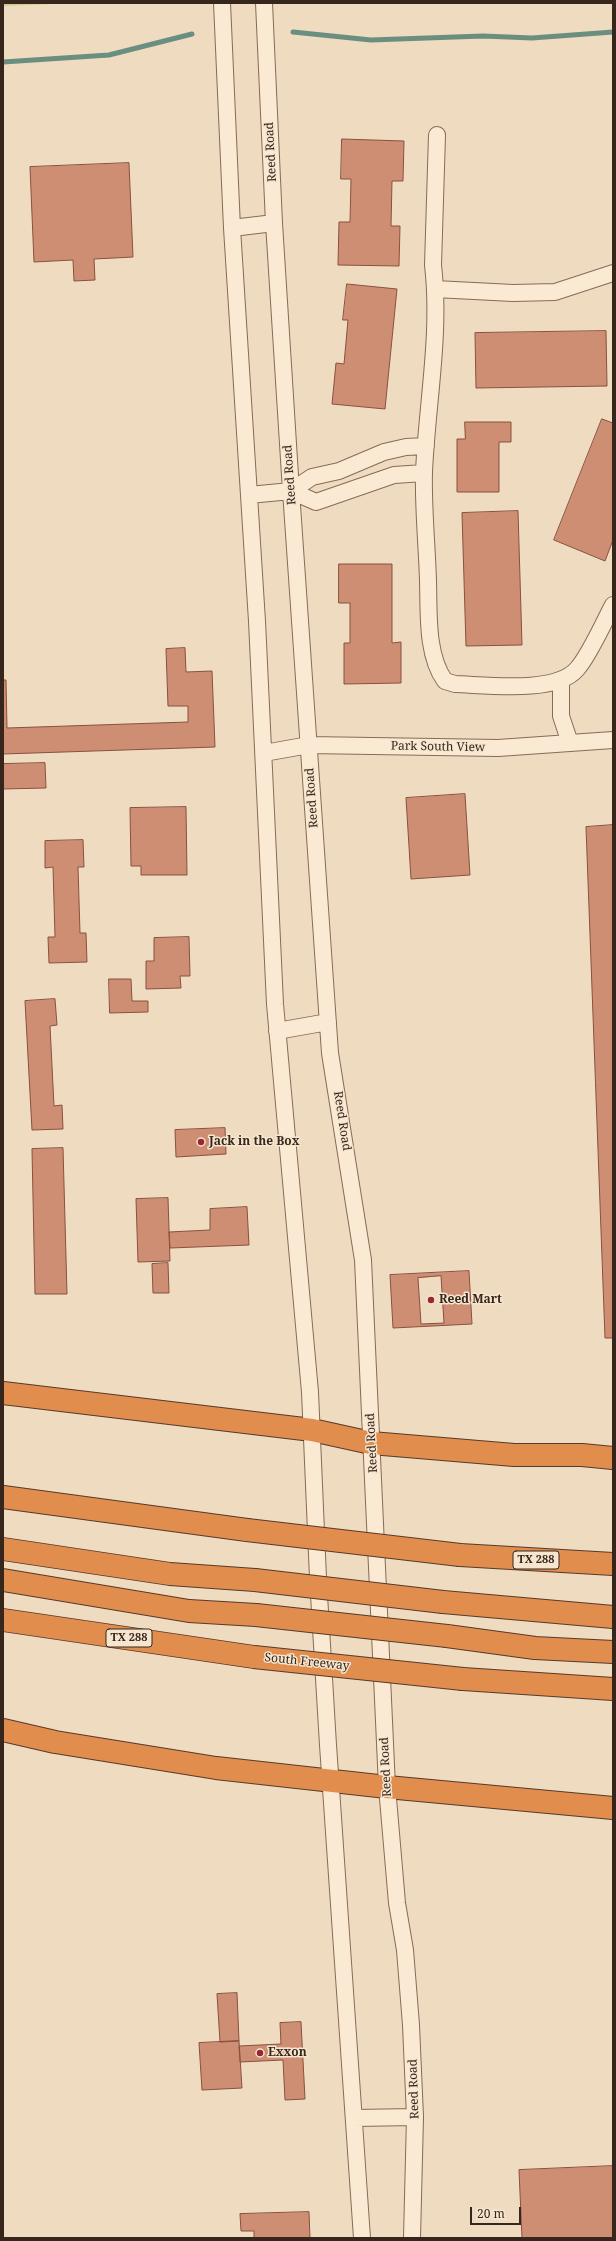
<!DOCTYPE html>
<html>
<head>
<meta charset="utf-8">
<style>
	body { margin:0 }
	#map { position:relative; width:616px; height:2241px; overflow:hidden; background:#efdbc0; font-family:"Noto Serif",serif }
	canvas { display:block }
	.frame { position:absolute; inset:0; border:4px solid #37261c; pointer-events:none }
	.scale { position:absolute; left:470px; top:2207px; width:51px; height:18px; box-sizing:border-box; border:2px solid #37261c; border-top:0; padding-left:5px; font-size:12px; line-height:14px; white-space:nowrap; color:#37261c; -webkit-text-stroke:3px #f6e6cf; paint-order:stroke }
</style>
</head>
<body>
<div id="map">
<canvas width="616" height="2241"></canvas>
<div class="frame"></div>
<div class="scale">20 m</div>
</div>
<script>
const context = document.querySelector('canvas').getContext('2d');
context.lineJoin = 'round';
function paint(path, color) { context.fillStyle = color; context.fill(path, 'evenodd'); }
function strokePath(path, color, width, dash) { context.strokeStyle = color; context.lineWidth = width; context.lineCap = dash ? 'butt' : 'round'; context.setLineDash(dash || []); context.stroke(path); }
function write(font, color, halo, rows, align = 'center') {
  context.font = font + ' "Noto Serif",serif'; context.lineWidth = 3; context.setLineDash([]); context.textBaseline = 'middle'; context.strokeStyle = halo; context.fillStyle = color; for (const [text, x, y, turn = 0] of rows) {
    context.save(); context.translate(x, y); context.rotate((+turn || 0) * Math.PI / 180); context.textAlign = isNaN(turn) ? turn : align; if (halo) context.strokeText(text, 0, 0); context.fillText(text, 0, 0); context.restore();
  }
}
const green = new Path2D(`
	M 3,3 L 77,3 L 3,6 Z`);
const stream = new Path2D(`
	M 293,32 L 371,40 L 483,36 L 532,38 L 613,32
	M 3,62 L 109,55 L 192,34`);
const building = new Path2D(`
	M 342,139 L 404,141 L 403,181 L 392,181 L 391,226 L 400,226 L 399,266 L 338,265 L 339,222 L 350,222 L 351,179 L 341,179 Z
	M 129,163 L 133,257 L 94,259 L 95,280 L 74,281 L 73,260 L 34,262 L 30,167 Z
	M 347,284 L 397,289 L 385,409 L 332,404 L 336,363 L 344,364 L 348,320 L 343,320 Z
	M 606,331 L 607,386 L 476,388 L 475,333 Z
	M 602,419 L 613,423 L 613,540 L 605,561 L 554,540 Z
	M 465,422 L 511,422 L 511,442 L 499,442 L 499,492 L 457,492 L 457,439 L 465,439 Z
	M 518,511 L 522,645 L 466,646 L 462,513 Z
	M 339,564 L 392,564 L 392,643 L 401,642 L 401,683 L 344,684 L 344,643 L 350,643 L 350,603 L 339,603 Z
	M 185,648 L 186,672 L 212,671 L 215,747 L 3,754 L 3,680 L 6,680 L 7,728 L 188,722 L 188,706 L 168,706 L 166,649 Z
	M 45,763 L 46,788 L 3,789 L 3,764 Z
	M 465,794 L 470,875 L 411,879 L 406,798 Z
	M 186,807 L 187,875 L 141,875 L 141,866 L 131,866 L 130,808 Z
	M 613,825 L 613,1338 L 605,1338 L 586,827 Z
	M 83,840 L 84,867 L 78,867 L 80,933 L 86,933 L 87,962 L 49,963 L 48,937 L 55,937 L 53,867 L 45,868 L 45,841 Z
	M 189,937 L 190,976 L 180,976 L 181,988 L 146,989 L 146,961 L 154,961 L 154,938 Z
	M 109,979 L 131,979 L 132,1001 L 148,1001 L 148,1012 L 110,1013 Z
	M 55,999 L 57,1025 L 50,1026 L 54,1106 L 62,1105 L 63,1129 L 32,1130 L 25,1001 Z
	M 225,1128 L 226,1154 L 176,1157 L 175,1130 Z
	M 63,1148 L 67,1294 L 35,1294 L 32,1149 Z
	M 168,1198 L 170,1261 L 138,1262 L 136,1199 Z
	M 247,1207 L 249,1245 L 170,1248 L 169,1232 L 210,1230 L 210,1209 Z
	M 168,1263 L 169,1293 L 153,1293 L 152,1264 Z
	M 469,1271 L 472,1324 L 393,1328 L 390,1275 Z
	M 441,1276 L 444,1323 L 421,1324 L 418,1278 Z
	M 237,1993 L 239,2041 L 220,2042 L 217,1994 Z
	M 301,2022 L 305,2099 L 285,2100 L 283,2060 L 240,2062 L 239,2046 L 281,2044 L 280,2023 Z
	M 239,2041 L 242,2088 L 202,2090 L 199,2043 Z
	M 613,2166 L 613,2238 L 522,2238 L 519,2170 Z
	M 309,2212 L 310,2238 L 254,2238 L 254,2231 L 241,2231 L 240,2214 Z`);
const minor = new Path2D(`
	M 222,3 L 232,228 L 257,621 L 275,1004 L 310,1392 L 318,1578 L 328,1745 L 362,2238
	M 264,3 L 274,223 L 291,491 L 330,1053 L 363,1260 L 387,1787 L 397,1903 L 405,1950 L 411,2025 L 415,2117 L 412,2238
	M 437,135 L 433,265 C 441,334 427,403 424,472 C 423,508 427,545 428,581 C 429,612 426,655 445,681 L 455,684 C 487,685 556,694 577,669 C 589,656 604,622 613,605
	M 232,228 L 274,223
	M 435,289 L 513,293 L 555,292 L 613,273
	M 291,491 L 316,502 L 394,475 L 424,473
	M 249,495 L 291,491 L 312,477 L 339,471 L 384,452 L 406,447 L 426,446
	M 561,681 L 561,716 L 570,743
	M 264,753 L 309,745 L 498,748 L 613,740
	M 277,1031 L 328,1022
	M 355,2118 L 415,2117`);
const highway = new Path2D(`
	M 3,1393 L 312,1430 L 371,1443 L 514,1455 L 582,1455 L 613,1458
	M 3,1497 L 247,1530
	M 3,1549 L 170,1574 L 255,1580
	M 460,1555 L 613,1564
	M 3,1580 L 189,1611 L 256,1615
	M 443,1602 L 613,1617
	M 3,1620 L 254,1657
	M 447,1636 L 535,1648 L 613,1652
	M 463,1679 L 613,1689
	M 3,1730 L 55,1742 L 216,1768 L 387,1787 L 613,1808`);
const highwayBridge = new Path2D(`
	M 247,1530 L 460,1555
	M 255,1580 L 443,1602
	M 256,1615 L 447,1636
	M 254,1657 L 463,1679`);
const markers = [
	[201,1142,4,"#992635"],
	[431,1300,4,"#992635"],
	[260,2053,4,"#992635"]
];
const shields = [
	[536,1560,46],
	[129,1638,46]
];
const shieldNames = [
	["TX 288",536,1560],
	["TX 288",129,1638]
];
const streetNames = [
	["Reed Road",271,152,-93],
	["Reed Road",290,475,-94],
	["Park South View",438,747,1],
	["Reed Road",312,798,-94],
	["Reed Road",342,1121,81],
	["Reed Road",372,1443,-93],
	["South Freeway",307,1662,6],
	["Reed Road",386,1767,-93],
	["Reed Road",414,2089,-92]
];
const poiNames = [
	["Jack in the Box",209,1142],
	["Reed Mart",439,1300],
	["Exxon",268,2053]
];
paint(green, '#cdcc94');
strokePath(stream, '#6a8f81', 5);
paint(building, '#ce8e74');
strokePath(building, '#88513d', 1);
strokePath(minor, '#886b57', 18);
strokePath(highway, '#563a2c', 24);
strokePath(minor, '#fae9d3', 16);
strokePath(highway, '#e18d4d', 22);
strokePath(highwayBridge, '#563a2c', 24, []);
strokePath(highwayBridge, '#e18d4d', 22);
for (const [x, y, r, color] of markers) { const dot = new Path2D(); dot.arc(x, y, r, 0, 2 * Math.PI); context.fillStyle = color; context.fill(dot); strokePath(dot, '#f6e6cf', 1.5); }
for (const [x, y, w] of shields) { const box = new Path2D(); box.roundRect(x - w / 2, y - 9, w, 18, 3); context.fillStyle = '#f6e6cf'; context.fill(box); strokePath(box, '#37261c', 1); }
write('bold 11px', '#37261c', null, shieldNames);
write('12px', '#37261c', '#f6e6cf', streetNames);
write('bold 12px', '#37261c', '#f6e6cf', poiNames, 'left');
</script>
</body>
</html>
